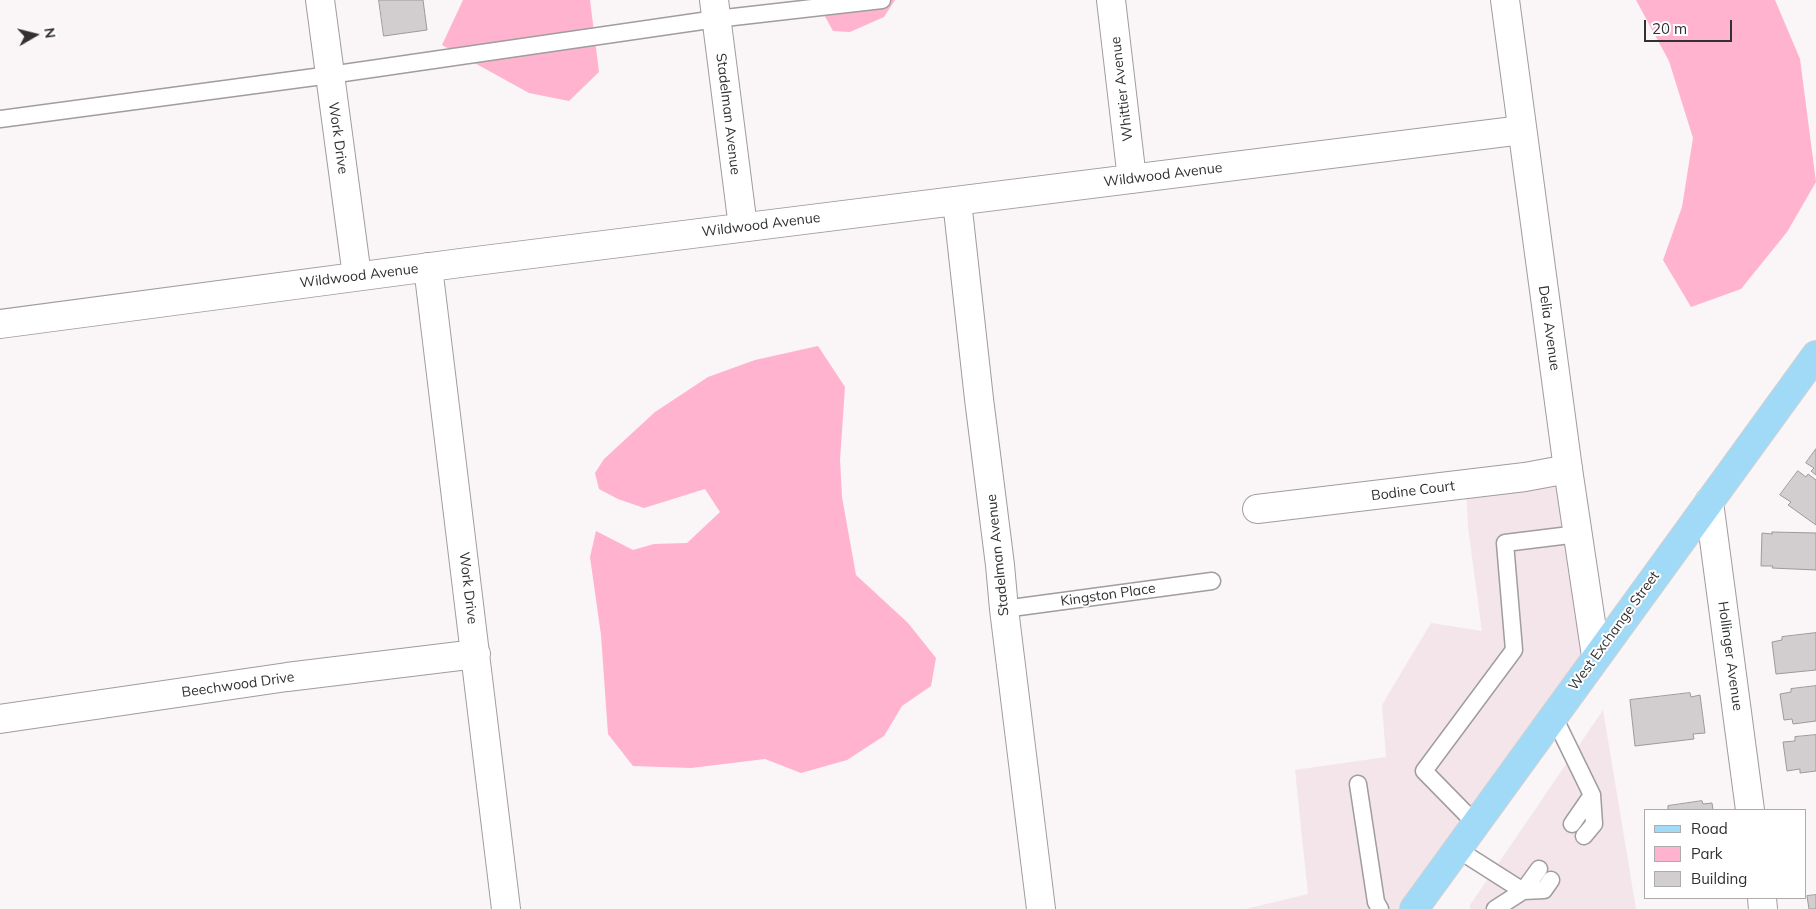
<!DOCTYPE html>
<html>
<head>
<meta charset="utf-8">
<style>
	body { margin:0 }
	#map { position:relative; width:1816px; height:909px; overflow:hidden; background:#faf5f6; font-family:Mulish,sans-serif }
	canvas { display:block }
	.legend { position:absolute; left:1644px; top:809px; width:162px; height:90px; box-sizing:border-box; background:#fff; border:1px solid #adacad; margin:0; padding:6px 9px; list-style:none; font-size:15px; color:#323031 }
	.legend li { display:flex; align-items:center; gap:10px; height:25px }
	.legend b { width:25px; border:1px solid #adacad }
	.north { position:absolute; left:10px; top:10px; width:50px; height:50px; -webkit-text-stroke:4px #fff; paint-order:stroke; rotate:82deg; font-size:14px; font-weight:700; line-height:20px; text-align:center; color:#323031 }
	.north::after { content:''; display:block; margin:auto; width:18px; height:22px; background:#323031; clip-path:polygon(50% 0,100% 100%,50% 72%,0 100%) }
	.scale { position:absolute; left:1644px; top:20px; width:88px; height:22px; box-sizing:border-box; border:2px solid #323031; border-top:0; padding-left:6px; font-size:15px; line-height:18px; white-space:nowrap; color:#323031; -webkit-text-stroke:4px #fff; paint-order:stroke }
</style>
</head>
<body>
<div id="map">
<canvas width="1816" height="909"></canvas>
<ul class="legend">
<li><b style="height:6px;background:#a1daf7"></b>Road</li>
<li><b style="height:14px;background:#ffb3ce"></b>Park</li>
<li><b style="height:14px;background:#d2cecf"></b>Building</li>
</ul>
<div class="north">N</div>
<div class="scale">20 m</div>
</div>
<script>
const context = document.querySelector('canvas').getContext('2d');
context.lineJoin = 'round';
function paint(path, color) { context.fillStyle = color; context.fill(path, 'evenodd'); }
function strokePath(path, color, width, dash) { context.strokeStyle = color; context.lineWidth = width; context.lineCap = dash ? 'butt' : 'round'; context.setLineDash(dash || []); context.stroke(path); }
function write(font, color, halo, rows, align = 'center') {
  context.font = font + ' Mulish,sans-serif'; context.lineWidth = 4; context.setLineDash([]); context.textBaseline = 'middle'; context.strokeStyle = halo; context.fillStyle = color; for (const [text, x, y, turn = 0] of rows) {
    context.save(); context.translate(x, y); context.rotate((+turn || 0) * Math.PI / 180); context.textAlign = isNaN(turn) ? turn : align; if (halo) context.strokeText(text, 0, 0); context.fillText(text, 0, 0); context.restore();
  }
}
const built = new Path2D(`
	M 1568,469 L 1596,656 L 1414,909 L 1246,909 L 1308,894 L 1295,770 L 1386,757 L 1382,705 L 1431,623 L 1482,631 L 1468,527 L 1466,484 Z
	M 1603,710 L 1636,909 L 1470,909 L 1470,905 Z`);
const green = new Path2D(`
	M 463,0 L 590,0 L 599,72 L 569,101 L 529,93 L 442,45 Z
	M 816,0 L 895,0 L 884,17 L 850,32 L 833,31 Z
	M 1636,0 L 1775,0 L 1800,59 L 1816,182 L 1787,232 L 1741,289 L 1691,307 L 1663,260 L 1682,207 L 1693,138 L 1669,61 Z
	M 818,346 L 845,387 L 840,460 L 842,497 L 856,575 L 908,623 L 936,658 L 931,686 L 902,706 L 884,736 L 847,760 L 801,773 L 765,759 L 691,768 L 633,766 L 608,734 L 601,635 L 590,557 L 596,531 L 633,550 L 654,544 L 687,543 L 720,512 L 705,489 L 644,508 L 618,499 L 599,489 L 595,473 L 604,459 L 655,412 L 708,377 L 755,360 Z`);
const building = new Path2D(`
	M 379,0 L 423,0 L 427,30 L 384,36 Z
	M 1816,449 L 1816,475 L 1811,471 L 1814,468 L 1806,463 Z
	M 1798,471 L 1806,477 L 1808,474 L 1816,480 L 1816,525 L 1788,505 L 1791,502 L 1780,495 Z
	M 1772,532 L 1816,533 L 1816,570 L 1772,568 L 1773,566 L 1761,566 L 1762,533 L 1772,534 Z
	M 1816,633 L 1816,670 L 1776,674 L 1772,642 L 1782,640 L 1782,637 Z
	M 1816,686 L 1816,721 L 1793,724 L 1792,719 L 1784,720 L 1780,694 L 1791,692 L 1791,689 Z
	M 1690,693 L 1691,697 L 1700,695 L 1705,733 L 1693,734 L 1694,739 L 1635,746 L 1630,700 Z
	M 1816,735 L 1816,771 L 1800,773 L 1800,769 L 1787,771 L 1783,742 L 1795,741 L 1795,737 Z
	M 1702,801 L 1703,804 L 1712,803 L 1713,810 L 1668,810 L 1668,806 Z
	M 1816,895 L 1816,909 L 1809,909 L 1807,896 Z`);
const service = new Path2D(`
	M 0,119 L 330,75 L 716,19 L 882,0
	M 1004,609 L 1212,581
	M 1553,715 L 1592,795 L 1572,824
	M 1358,784 L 1376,902 L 1380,909
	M 1475,823 L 1424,771 L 1514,650 L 1505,543 L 1578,534
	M 1584,836 L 1594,824 L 1592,795
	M 1457,849 L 1523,891 L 1539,869
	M 1495,909 L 1523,891 L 1544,890 L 1551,880`);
const minor = new Path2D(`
	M 320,0 L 357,276
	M 714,0 L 743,227
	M 1111,0 L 1132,179
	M 957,201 L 979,399 L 1000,565 L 1004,609 L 1041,909
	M 428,267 L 506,909
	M 0,324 L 468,262 L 1522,130
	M 1709,502 L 1750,810
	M 1257,509 L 1525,477 L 1568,469
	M 0,719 L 287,677 L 476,654
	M 1762,898 L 1763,909`);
const tertiary = new Path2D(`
	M 1505,0 L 1568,469 L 1596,656`);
const primary = new Path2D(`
	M 1414,909 L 1816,355`);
const streetNames = [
	["Whittier Avenue",1122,89,-97],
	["Stadelman Avenue",728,114,83],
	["Work Drive",338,138,82],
	["Wildwood Avenue",1163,175,-7],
	["Wildwood Avenue",761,225,-7],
	["Wildwood Avenue",359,276,-7],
	["Delia Avenue",1549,328,82],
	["Bodine Court",1413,491,-7],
	["Stadelman Avenue",998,555,-96],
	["Work Drive",468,588,83],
	["Kingston Place",1108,595,-8],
	["West Exchange Street",1614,631,-54],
	["Hollinger Avenue",1730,656,82],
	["Beechwood Drive",238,685,-8]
];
paint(built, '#f3e5e9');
paint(green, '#ffb3ce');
paint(building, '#d2cecf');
strokePath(building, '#9e999a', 1);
strokePath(service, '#a19c9e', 19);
strokePath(minor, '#a19c9e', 30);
strokePath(tertiary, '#a19c9e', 30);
strokePath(primary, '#d2d1d2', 30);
strokePath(service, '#fff', 16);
strokePath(minor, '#fff', 28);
strokePath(tertiary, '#fff', 28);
strokePath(primary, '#a1daf7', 28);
write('14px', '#323031', '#fff', streetNames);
</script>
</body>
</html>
